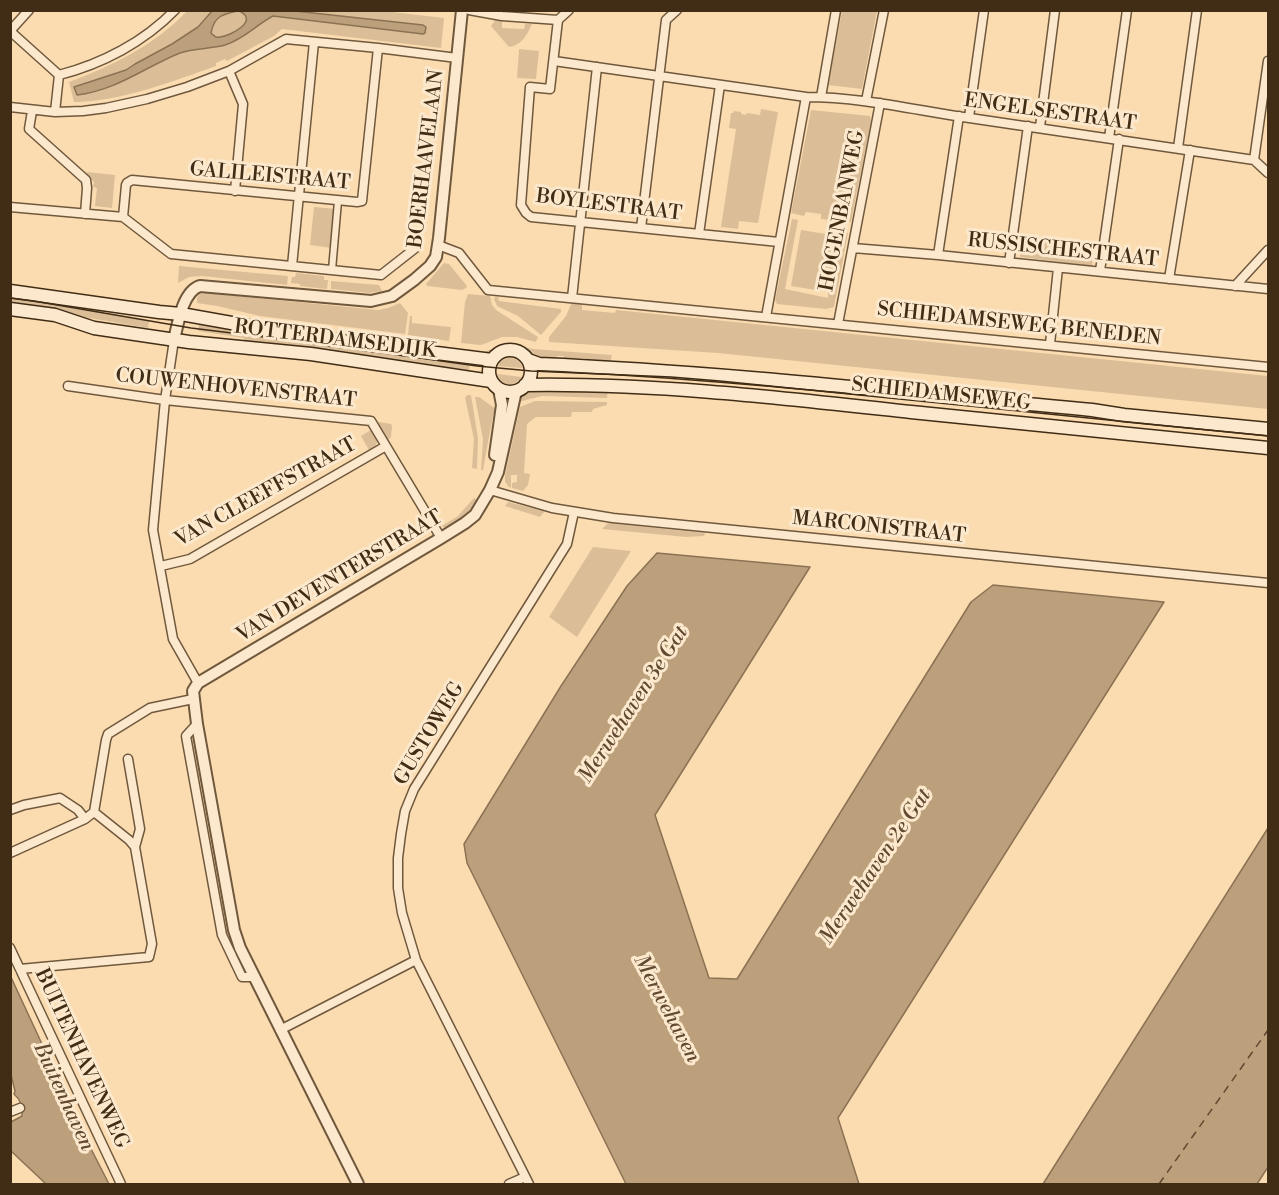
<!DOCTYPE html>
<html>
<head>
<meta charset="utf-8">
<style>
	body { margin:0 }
	#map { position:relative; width:1279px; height:1195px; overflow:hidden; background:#fbdcb1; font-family:"Libre Bodoni",serif }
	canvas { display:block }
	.frame { position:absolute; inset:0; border:12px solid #412c16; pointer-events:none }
</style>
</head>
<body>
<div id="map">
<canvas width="1279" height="1195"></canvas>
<div class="frame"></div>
</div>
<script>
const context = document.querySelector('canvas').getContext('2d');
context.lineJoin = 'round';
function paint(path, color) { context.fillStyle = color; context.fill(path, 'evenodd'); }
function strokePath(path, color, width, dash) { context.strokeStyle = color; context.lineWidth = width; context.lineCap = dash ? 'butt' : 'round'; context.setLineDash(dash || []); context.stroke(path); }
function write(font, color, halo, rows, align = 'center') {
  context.font = font + ' "Libre Bodoni",serif'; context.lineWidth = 6; context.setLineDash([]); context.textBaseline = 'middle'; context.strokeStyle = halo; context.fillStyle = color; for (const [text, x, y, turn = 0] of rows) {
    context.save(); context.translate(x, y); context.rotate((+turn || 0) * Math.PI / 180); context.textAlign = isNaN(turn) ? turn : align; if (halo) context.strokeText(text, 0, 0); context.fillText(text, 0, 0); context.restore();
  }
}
const green = new Path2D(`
	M 238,10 C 261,19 231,36 221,37 C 216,38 215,36 211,33 C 214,16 223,14 238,10 Z
	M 375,10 L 444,18 L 441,48 L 282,29 L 274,36 L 227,61 L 225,59 L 216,63 L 216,66 C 174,81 119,102 74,102 L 69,82 C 112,66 155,45 187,11 L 213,11 L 198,27 L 172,44 L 135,64 L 126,70 L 74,87 L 84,94 L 101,91 L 149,67 L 183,52 L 225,45 L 273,16 L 423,34 L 425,32 L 423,25 L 295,11 Z
	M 842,11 L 877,11 L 862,89 L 828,85 Z
	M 496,19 L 502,20 L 502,28 L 524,29 L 525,24 L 532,24 C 527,35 522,45 509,47 L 491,26 Z
	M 519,49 L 539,51 L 536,79 L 517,78 Z
	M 761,109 L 778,112 L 758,223 L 739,221 L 738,229 L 721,227 L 736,129 L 729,128 L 731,113 L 733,113 L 734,111 L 741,112 L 741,114 L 746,115 L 747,113 L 760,115 Z
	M 811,110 L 870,116 L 871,121 L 851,222 L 821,219 L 821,214 L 806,212 L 804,216 L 791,213 Z
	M 87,172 L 115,175 L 112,208 L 95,206 L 97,188 L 93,187 L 94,182 L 87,176 Z
	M 314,207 L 336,209 L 332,248 L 310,245 Z
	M 792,219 L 798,220 L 785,289 L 828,298 L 828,292 L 791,286 L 801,230 L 838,236 L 843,232 L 848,233 L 834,307 L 826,309 L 777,304 L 775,300 Z
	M 1022,235 L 1095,243 L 1092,266 L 1020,257 Z
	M 444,263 L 449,264 L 467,286 L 466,288 L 462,290 L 427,286 L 426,284 Z
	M 179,266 L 288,276 L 287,285 L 202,276 L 189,277 L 178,283 Z
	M 296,273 L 324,276 L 324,280 L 328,280 L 327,289 L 300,286 L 300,284 L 291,283 L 292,277 L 295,277 Z
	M 331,281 L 379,285 L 382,291 L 370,293 L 331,289 Z
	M 206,293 L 378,310 L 388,308 L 400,303 L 408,313 L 405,334 L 260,316 L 217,306 L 197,303 L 197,298 L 200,294 Z
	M 10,294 L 104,307 L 104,313 L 149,321 L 148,328 L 42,310 L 11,306 Z
	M 468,294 L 490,296 L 492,305 L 496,310 L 538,337 L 536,342 L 517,337 L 502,337 L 481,345 L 461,343 L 465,302 Z
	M 495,297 L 498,297 L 499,301 L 561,309 L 561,312 L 541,335 L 518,316 L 497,306 L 494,299 Z
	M 572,302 L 582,303 L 582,310 L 615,313 L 616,310 L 1268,376 L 1268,409 L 718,353 L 549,342 L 549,337 L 566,316 Z
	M 410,316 L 412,316 L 412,323 L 451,327 L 449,341 L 408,335 Z
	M 199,323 L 470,360 L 469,373 L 244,343 L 244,338 L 198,331 Z
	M 332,331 L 471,351 L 471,355 L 447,350 L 331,333 Z
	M 511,344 L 533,349 L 612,355 L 610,364 L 585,360 L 585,358 L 564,358 L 564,356 L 557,356 L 556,359 L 553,359 C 547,359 538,361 533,359 C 524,355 524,345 508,346 C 497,347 492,356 481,353 L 503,345 Z
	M 507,358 C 515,357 520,361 523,368 L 497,366 L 501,361 Z
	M 497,374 L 522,377 C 514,388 502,387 497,374 Z
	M 531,389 L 608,390 L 607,398 L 542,396 L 518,402 L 521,396 Z
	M 467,395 L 471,395 L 478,438 L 477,469 L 472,468 L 474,439 L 465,398 Z
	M 475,397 L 479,397 L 496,409 L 493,415 L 483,470 L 481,470 L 483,439 Z
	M 535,401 L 607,402 L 607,405 L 593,409 L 592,412 L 572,412 L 571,417 L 536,417 L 527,424 L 524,473 L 530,474 L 528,485 L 523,491 L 512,488 L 512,483 L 517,482 L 517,475 L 511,475 L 511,488 L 509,487 L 505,482 L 505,476 L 520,407 Z
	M 379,422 L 391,424 L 392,426 L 391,437 L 387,441 L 376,423 Z
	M 371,430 L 377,442 L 375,447 L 369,450 L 361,436 Z
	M 475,498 L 478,501 L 461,520 L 449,528 L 443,527 L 442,526 L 458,516 L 473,499 Z
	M 508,502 L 543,511 L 544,512 L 540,517 L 505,506 Z
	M 608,523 L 705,533 L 704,536 L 686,537 L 602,529 Z
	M 593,547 L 631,551 L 577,637 L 549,617 Z`);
const water = new Path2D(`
	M 213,10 L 238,11 C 223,14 214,16 211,33 C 215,36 215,38 220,37 C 231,36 260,20 239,11 L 295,11 L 423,25 L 426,27 L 425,33 L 423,34 L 273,16 C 256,25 244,39 225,45 C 211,49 194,48 180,53 C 145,67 115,91 77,95 L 74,87 L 126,70 L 135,64 L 172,44 L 198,27 Z
	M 657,553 L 810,567 L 655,815 L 709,978 L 737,979 L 971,602 L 993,585 L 1164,602 L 838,1118 L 859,1184 L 626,1184 L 467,863 L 464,844 L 561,686 L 627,586 Z
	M 1268,828 L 1268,1167 L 1257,1184 L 1043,1184 Z
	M 10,975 L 87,1141 L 109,1184 L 46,1184 L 11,1151 L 11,1122 L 22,1116 C 23,1107 21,1100 14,1094 L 15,1091 L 11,1075 Z`);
const ferry = new Path2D(`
	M 1159,1184 L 1268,1030`);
const pedestrian = new Path2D(`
	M 332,270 L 338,201`);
const minor = new Path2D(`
	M 469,10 L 502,16 L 558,20 L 550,89 L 530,87 L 521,205 L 526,213 L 531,217 L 779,242
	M 558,20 L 569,10
	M 10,31 L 59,75
	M 10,31 L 29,10
	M 554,61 L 806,97 C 857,97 906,108 956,116 C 1055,131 1155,145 1254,160 L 1268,173
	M 229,71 L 243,104 L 235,191
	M 821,97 L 836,10
	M 866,101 L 884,10
	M 10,107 L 55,112 L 83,111 L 106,108 L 147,99 L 187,87 L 229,71 L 286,39 L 378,48 L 457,58
	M 32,111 L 29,129 L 86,180 L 87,188 L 85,214
	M 55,112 L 59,75 C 102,64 144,42 175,10
	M 969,117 L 984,10
	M 1040,127 L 1055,10
	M 1109,138 L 1127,10
	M 1178,148 L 1197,10
	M 1254,160 L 1268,61
	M 10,207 L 123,217
	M 123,217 L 126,185 L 127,183 L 132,180 L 357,202 L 362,201 L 378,48
	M 123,217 L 171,254 L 381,275 L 418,246
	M 641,228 L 666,20 L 677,10
	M 699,234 L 720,85
	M 438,245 L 459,253 L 488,290 L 1268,367
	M 853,248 L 938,255 L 1268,289
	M 938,255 L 959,116
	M 1009,263 L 1028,126
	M 292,266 L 314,42
	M 1100,271 L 1119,139
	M 1169,279 L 1190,150
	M 1235,286 L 1268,250
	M 572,298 L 597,67
	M 766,317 L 806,97
	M 838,324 L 880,103
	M 174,340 L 165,400 L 153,530 L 173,639 L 198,683
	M 1050,344 L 1058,268
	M 68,386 L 165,400 L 371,421 L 441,538
	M 490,490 L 552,508 L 613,518 L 1268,583
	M 161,566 L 190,559 L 386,446
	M 197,724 L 186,736 L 222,935 L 242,977 L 255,977
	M 10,810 L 24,805 L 60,798 L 78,810 L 85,819
	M 94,812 L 129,840 L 135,847
	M 10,853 L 85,819 L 94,812 L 106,740 L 108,734 L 150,708 L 193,699
	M 10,948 L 121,1184
	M 20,969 L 149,957 L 152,944 L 135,847 L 140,829 L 128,759
	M 280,1030 L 416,960
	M 10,1112 L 20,1108
	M 509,1184 L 525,1177
	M 529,1184 L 416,960 L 402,913 L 398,888 L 398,858 L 401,834 L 405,811 L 414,789 L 567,544 L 574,512`);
const tertiary = new Path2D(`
	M 174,340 C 178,323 183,291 200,286 L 371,301 L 392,296 L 414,280 L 430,266 L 436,257 L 439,238 L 462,10
	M 495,455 L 502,405 L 499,389
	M 358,1184 L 240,948 L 234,930 L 197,724 L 193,691 L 198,683 L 441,538 L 465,523 L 475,515 L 490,490 L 498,472 L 516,391`);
const secondary = new Path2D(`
	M 10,291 L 159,312 L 181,314 L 310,337 L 492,360
	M 10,309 L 55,315 L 94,328 L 189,342 L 311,354 L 491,381
	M489 371a21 21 0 1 1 42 0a21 21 0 1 1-42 0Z
	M 528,360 L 539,364 C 724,372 908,393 1092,410 L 1124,415 L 1268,429
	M 525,385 C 654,383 783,398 911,412 C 1030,424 1149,436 1268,448`);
const tram = new Path2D(`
	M 10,298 L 34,301 L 191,328 L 313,343 L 477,366 L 531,371 L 671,377 L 720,381 L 1268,436`);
const streetNames = [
	["ENGELSESTRAAT",1050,113,8],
	["BOERHAAVELAAN",427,159,-83],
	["GALILEISTRAAT",270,177,5],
	["BOYLESTRAAT",609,206,7],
	["HOGENBANWEG",843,211,-79],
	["RUSSISCHESTRAAT",1063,251,6],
	["SCHIEDAMSEWEG BENEDEN",1019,325,6],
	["ROTTERDAMSEDIJK",335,340,7],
	["COUWENHOVENSTRAAT",236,389,6],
	["SCHIEDAMSEWEG",941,395,6],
	["VAN CLEEFFSTRAAT",266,493,-29],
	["MARCONISTRAAT",879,528,6],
	["VAN DEVENTERSTRAAT",340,577,-31],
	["GUSTOWEG",430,734,-59],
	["BUITENHAVENWEG",81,1059,65]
];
const waterNames = [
	["Merwehaven 3e Gat",634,705,-57],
	["Merwehaven 2e Gat",876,867,-56],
	["Merwehaven",666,1009,62],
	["Buitenhaven",63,1097,65]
];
paint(green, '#dbbe97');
paint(water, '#bca07c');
strokePath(water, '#8b7253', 1.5);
strokePath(ferry, '#604930', 1.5, [8, 6]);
strokePath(pedestrian, '#70583d', 9);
strokePath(minor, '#70583d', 11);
strokePath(tertiary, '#70583d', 14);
strokePath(secondary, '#412c16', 15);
strokePath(pedestrian, '#fce8cc', 6);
strokePath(minor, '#fce8cc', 8);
strokePath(tertiary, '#fce8cc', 10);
strokePath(secondary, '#fce8cc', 12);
strokePath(tram, '#412c16', 1.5);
write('20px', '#412c16', '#fce8cc', streetNames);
write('italic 21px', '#604930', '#fce8cc', waterNames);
</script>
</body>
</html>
